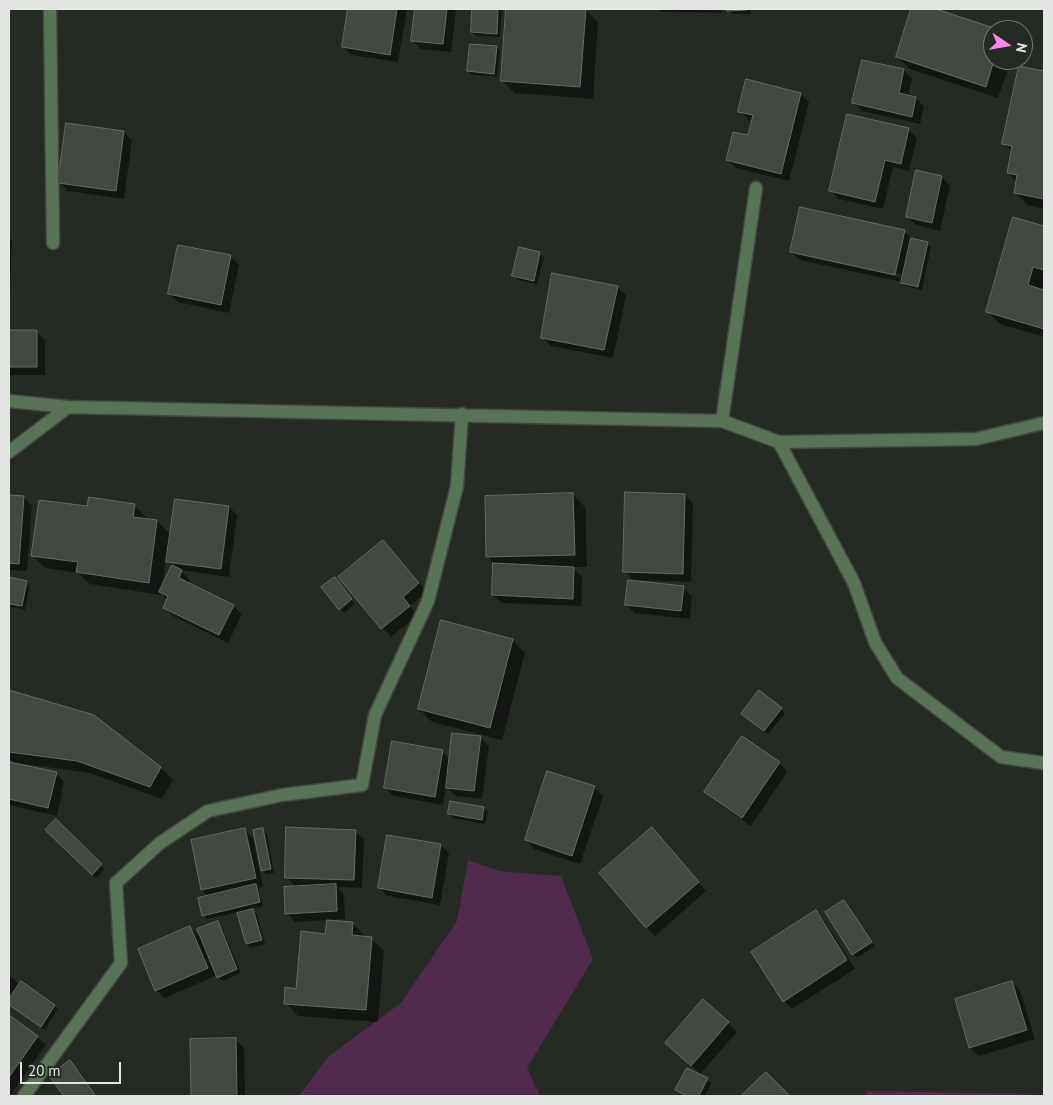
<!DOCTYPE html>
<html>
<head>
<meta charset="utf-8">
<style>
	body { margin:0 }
	#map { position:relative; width:1053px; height:1105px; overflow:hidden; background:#262a25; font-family:"PT Sans",sans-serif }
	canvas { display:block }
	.frame { position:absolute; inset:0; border:10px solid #e3e6e3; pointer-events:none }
	.north { position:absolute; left:983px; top:20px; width:50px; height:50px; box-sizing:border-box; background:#262a25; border:1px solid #727571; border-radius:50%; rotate:102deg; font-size:14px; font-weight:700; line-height:20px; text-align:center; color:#e3e6e3 }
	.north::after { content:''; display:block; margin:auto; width:18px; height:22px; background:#f987e8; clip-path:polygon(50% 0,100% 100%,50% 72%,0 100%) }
	.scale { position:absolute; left:20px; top:1062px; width:101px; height:22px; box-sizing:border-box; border:2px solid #e3e6e3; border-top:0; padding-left:6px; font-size:15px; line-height:18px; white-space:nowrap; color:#e3e6e3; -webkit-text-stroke:4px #262a25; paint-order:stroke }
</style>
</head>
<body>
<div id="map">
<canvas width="1053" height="1105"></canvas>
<div class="frame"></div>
<div class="north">N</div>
<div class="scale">20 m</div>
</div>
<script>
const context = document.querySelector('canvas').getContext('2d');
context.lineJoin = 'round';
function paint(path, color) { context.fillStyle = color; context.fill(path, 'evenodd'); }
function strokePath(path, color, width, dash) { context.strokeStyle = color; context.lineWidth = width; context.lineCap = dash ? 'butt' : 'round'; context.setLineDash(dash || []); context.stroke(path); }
const green = new Path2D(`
	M 468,860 L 499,871 L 561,876 L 593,959 L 527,1068 L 540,1096 L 299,1096 L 328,1057 L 401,1003 L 457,921 Z
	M 869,1091 L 1026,1094 L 1044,1096 L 864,1096 Z`);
const shadow = new Path2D(`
	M 349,9 L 407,9 L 398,62 L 352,55 L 343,47 Z
	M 416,9 L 456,10 L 451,52 L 421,49 L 412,40 Z
	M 474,9 L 502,9 L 500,37 L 476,36 L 472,32 Z
	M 508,9 L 585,9 L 598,22 L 593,99 L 515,93 L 502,81 Z
	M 659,9 L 722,9 L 721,13 L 662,12 Z
	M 728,9 L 750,9 L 751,14 L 732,14 Z
	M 913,9 L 932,9 L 996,30 L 993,30 L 993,60 L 1011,60 L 998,98 L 910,69 L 897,57 Z
	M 496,47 L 500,51 L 497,77 L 472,75 L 468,71 Z
	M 863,61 L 904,70 L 912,79 L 908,96 L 916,98 L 924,107 L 920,124 L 862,111 L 854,103 Z
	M 1020,67 L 1044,72 L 1044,209 L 1028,205 L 1015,193 L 1017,182 L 1008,173 L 1012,152 L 1004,144 Z
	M 747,80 L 801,94 L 809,102 L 789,181 L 736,168 L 727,159 L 749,137 L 753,121 L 748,120 L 740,111 Z
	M 67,125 L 124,132 L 132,141 L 124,199 L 68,191 L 60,183 Z
	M 908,130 L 917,138 L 909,171 L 893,167 L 883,209 L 839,199 L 831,191 Z
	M 942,177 L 950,186 L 940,231 L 916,225 L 907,217 Z
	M 1014,219 L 1044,228 L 1044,282 L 1042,290 L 1044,291 L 1044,337 L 1000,324 L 987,311 Z
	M 904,231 L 913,240 L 927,243 L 931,247 L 922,290 L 906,286 L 902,282 L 800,260 L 791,252 ZM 799,253 L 901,275 L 901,277 L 799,255 Z
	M 9,237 L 12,240 L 9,320 Z
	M 540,254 L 544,258 L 537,284 L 518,280 L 514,276 Z
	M 230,256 L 239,265 L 229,313 L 178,302 L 169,294 Z
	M 617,287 L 626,295 L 613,358 L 551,346 L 543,338 Z
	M 36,331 L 45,340 L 45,375 L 9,375 L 9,332 Z
	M 573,495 L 585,507 L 587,567 L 572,567 L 582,577 L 581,606 L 502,603 L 493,595 L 494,563 L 487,556 Z
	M 685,495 L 693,503 L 691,582 L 633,580 L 625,571 Z
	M 9,496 L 24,497 L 32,506 L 27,571 L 9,570 Z
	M 134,505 L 147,518 L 146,520 L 157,521 L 171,535 L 229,507 L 237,515 L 229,577 L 180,570 L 190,580 L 188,584 L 233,606 L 242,614 L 228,643 L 173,616 L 164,608 L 168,600 L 161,593 L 161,595 L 90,584 L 78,573 L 45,568 L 33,556 L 89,508 ZM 166,560 L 172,567 L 162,587 Z
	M 383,541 L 427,592 L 410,606 L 417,615 L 391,637 L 340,578 Z
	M 9,579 L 26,582 L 30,586 L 25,610 L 9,606 Z
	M 338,582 L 355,604 L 344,613 L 340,609 Z
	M 683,588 L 692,596 L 690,619 L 635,613 L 626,605 Z
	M 512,640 L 525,653 L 502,740 L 432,722 L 419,709 Z
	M 9,692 L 94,716 L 160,767 L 173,780 L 162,799 L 90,773 L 18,763 L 18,765 L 56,773 L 64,782 L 57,816 L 9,805 L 9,763 L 16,765 L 9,757 Z
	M 781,709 L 785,713 L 768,734 L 746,717 Z
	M 480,738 L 489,746 L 482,799 L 456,796 L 446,787 L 443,805 L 394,796 L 385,788 L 442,751 L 450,759 Z
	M 742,738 L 779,763 L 787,772 L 751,826 L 714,800 L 705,792 Z
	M 594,787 L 603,796 L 580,864 L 534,849 L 526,840 Z
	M 484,808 L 488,812 L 485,824 L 453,818 L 449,814 Z
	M 56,821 L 105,869 L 96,878 L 47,830 Z
	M 244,829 L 253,838 L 263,887 L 258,888 L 263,906 L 252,909 L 257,914 L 265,944 L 251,948 L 247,944 L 238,912 L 207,919 L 203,915 L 209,897 L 202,890 Z
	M 263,830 L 267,834 L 274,873 L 266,874 L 262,870 Z
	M 355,831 L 364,839 L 362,888 L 337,887 L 344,894 L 345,919 L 332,920 L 332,921 L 352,923 L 365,936 L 365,938 L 371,939 L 384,951 L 378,1022 L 298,1016 L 286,1003 L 297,990 L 326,935 L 328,920 L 295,922 L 286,913 L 296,887 L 286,877 Z
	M 660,838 L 706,891 L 655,936 L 646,927 Z
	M 440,845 L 449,853 L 440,905 L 387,896 L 379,888 Z
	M 844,901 L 875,946 L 857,958 L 853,954 Z
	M 816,912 L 824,920 L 855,969 L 792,1009 L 784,1001 Z
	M 217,922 L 221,926 L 241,973 L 222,981 L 217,975 L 165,998 L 156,990 L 190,927 L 202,939 Z
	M 9,975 L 20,985 L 58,1009 L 45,1030 L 9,1004 Z
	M 1012,982 L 1020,991 L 1035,1039 L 979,1056 L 970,1048 L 956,1000 Z
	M 703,1001 L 737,1032 L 700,1074 L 675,1051 Z
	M 9,1016 L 37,1037 L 46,1045 L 11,1094 L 9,1093 Z
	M 235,1039 L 244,1048 L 245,1096 L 192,1096 L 191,1040 Z
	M 70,1062 L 78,1070 L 97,1096 L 65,1096 L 51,1076 Z
	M 707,1079 L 711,1083 L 705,1096 L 685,1096 L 677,1090 Z`);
const building = new Path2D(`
	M 348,9 L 397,9 L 390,55 L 342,47 Z
	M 415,9 L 447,9 L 443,44 L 411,41 Z
	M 472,9 L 498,9 L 497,34 L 471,32 Z
	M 506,9 L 586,9 L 580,87 L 501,81 Z
	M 726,9 L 747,9 L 747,10 L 727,11 Z
	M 911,9 L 936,9 L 1000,30 L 993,30 L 993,60 L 994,60 L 986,87 L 896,57 Z
	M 470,44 L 497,46 L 494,74 L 467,71 Z
	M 862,60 L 904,69 L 899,93 L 916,97 L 912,117 L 852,103 Z
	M 1019,66 L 1044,71 L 1044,199 L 1014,193 L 1017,175 L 1007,173 L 1012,146 L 1002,144 Z
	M 746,79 L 801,93 L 781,174 L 726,160 L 733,132 L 748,135 L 753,115 L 738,112 Z
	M 847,114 L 909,128 L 901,164 L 885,160 L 875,202 L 829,191 Z
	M 66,123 L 124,131 L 116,191 L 58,183 Z
	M 916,170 L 942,176 L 932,223 L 906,217 Z
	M 800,207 L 905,230 L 895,275 L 790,252 Z
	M 1013,217 L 1044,226 L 1044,270 L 1033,267 L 1028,285 L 1044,290 L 1044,329 L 986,312 Z
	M 911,238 L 928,242 L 918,287 L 901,283 Z
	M 178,245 L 231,255 L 221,305 L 168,294 Z
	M 519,247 L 540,252 L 534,281 L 512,276 Z
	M 552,273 L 618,286 L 604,350 L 541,338 Z
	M 9,330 L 37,330 L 37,367 L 9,367 Z
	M 625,492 L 685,494 L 683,574 L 623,572 Z
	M 573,493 L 575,555 L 486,557 L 485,496 Z
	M 9,495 L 24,496 L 19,564 L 9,563 Z
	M 89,497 L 135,504 L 133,517 L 157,520 L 149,583 L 76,572 L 78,562 L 31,556 L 39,500 L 87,506 Z
	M 175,499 L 229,506 L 221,569 L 166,562 Z
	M 383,540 L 419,583 L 403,597 L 410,606 L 381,629 L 338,577 Z
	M 493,563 L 574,567 L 573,599 L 492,595 Z
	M 172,565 L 182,570 L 179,578 L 234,605 L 219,635 L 163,608 L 168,596 L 159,592 Z
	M 9,577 L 27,581 L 22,606 L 9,604 Z
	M 335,577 L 352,599 L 339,610 L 321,587 Z
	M 628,580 L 684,586 L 681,611 L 625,605 Z
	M 441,620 L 513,639 L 490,728 L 418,709 Z
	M 9,690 L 94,715 L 161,767 L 150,787 L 77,761 L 9,752 Z
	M 759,690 L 782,708 L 764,731 L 741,714 Z
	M 452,733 L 481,736 L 474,791 L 446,788 Z
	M 742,736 L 780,762 L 742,818 L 704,792 Z
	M 392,741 L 443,750 L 435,797 L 384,788 Z
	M 9,762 L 57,772 L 48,808 L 9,799 Z
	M 547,771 L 595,786 L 572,856 L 525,840 Z
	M 450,801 L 484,807 L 482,820 L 448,814 Z
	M 56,819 L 102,864 L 92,875 L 45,830 Z
	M 286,827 L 356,830 L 354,880 L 285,878 Z
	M 652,827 L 699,882 L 646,928 L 599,873 Z
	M 245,828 L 256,878 L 201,890 L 191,840 Z
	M 263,828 L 271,869 L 261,871 L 253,830 Z
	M 387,835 L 441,844 L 432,898 L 378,888 Z
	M 256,884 L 260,902 L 202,916 L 198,898 Z
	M 336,884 L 337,911 L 285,914 L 284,887 Z
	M 844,900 L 872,942 L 852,955 L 825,912 Z
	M 253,909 L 262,940 L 246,944 L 237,913 Z
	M 816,910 L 847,960 L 783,1002 L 751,952 Z
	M 327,920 L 353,922 L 352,935 L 372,937 L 366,1010 L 284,1004 L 285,987 L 296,989 L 301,931 L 325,934 Z
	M 218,921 L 237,969 L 217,978 L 197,929 Z
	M 190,926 L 208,968 L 155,991 L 138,949 Z
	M 21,981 L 55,1005 L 41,1027 L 9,1005 L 9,999 Z
	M 1012,981 L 1027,1030 L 969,1048 L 955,999 Z
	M 703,999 L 729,1022 L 691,1066 L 665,1043 Z
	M 9,1015 L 38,1036 L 9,1077 Z
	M 236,1038 L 237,1096 L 191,1096 L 190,1039 Z
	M 70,1060 L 96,1096 L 64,1096 L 49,1076 Z
	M 687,1068 L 708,1078 L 699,1096 L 687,1096 L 675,1090 Z
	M 766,1072 L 790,1096 L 741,1096 Z`);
const minor = new Path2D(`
	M 50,9 L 53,243
	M 9,401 L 68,407 L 722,421 L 779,442 L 976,439 L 1044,423
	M 722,421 L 756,188
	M 779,442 L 854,583 L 875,642 L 897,678 L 1001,757 L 1044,763
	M 9,452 L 68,407
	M 24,1096 L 121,963 L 116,883 L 160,843 L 208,811 L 282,795 L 362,785 L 375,715 L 428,601 L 457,486 L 462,414`);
paint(green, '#522b4c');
paint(shadow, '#0007');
paint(building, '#434843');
strokePath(building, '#666b66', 1);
strokePath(minor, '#444843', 15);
strokePath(minor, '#597357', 12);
</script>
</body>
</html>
